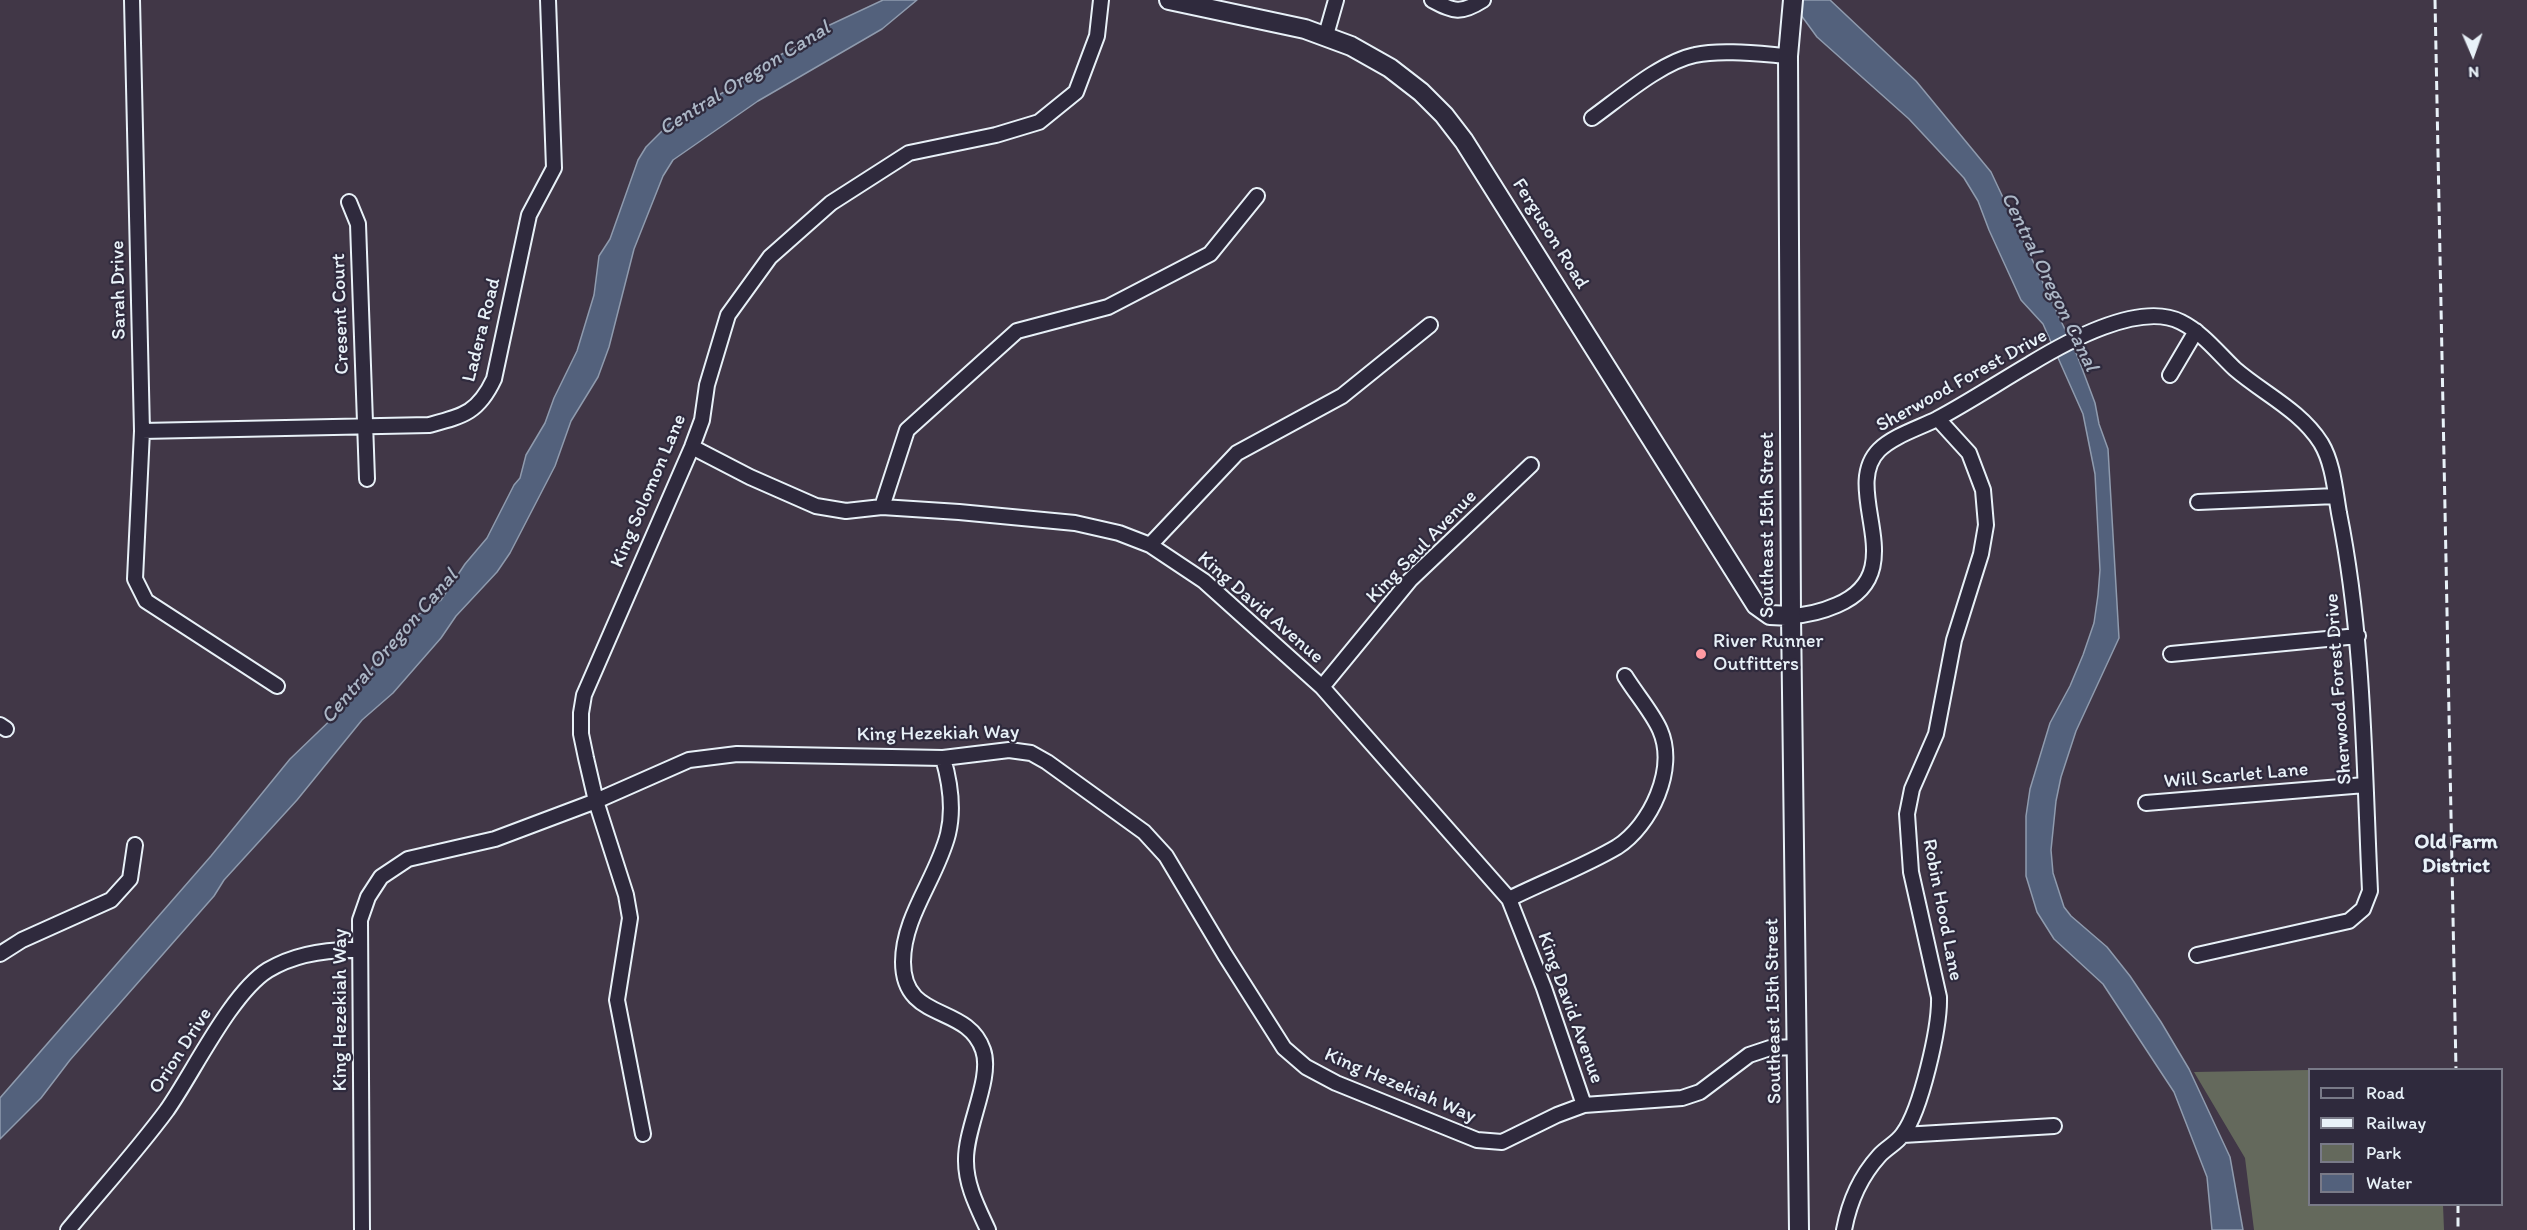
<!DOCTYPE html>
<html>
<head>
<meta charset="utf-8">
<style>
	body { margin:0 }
	#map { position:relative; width:2527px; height:1230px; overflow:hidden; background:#413747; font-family:Itim,sans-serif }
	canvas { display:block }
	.legend { position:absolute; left:2308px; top:1068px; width:195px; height:138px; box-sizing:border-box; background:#2f2a3d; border:2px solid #797a88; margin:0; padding:8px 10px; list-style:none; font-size:18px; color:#e8f1f8 }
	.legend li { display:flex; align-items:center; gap:12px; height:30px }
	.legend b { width:30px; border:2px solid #797a88 }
	.north { position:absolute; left:2443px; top:24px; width:60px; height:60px; -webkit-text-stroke:4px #2f2a3d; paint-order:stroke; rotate:178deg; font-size:16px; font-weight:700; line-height:24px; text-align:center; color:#e8f1f8 }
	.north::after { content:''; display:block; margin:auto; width:21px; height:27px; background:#e8f1f8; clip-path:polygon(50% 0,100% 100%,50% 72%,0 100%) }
</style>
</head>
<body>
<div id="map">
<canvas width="2527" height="1230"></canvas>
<ul class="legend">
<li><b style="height:8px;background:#2f2a3d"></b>Road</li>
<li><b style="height:8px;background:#e8f1f8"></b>Railway</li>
<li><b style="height:16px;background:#64695c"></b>Park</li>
<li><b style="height:16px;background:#53617c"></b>Water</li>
</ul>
<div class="north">N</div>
</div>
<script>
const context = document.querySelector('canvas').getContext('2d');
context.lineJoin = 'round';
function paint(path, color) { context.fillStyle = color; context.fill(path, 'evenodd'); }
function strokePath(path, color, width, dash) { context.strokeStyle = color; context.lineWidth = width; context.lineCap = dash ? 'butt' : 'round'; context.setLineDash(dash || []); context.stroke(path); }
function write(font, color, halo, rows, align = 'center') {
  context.font = font + ' Itim,sans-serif'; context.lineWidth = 4.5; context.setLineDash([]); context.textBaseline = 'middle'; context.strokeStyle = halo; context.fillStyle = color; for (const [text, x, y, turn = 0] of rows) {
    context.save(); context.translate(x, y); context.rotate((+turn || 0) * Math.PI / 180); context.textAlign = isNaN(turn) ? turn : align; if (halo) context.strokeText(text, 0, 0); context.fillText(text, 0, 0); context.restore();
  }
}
const green = new Path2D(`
	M 2309,1070 L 2310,1204 L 2443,1205 L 2444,1230 L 2254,1230 L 2245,1158 L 2194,1072 Z`);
const water = new Path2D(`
	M 883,0 L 917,0 L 882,29 L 758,101 L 673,160 L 663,176 L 634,249 L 609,347 L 598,377 L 571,421 L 555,466 L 510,553 L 497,572 L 456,616 L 441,638 L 393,693 L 362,720 L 297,800 L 224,880 L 214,896 L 70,1060 L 41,1098 L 0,1139 L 0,1098 L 211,856 L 290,759 L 342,709 L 379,658 L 419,614 L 441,600 L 465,564 L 487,538 L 514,485 L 520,478 L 526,455 L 545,423 L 554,398 L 577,351 L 594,295 L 599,256 L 610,239 L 638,160 L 646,147 L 675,118 L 741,83 L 774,58 L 806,42 L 819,30 Z
	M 1790,0 L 1830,0 L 1916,81 L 1991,172 L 2077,355 L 2095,403 L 2099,424 L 2108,449 L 2119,638 L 2076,731 L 2061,777 L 2056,801 L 2051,850 L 2053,873 L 2064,907 L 2071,916 L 2107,947 L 2130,976 L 2161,1022 L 2189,1069 L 2230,1157 L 2243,1230 L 2212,1230 L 2207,1177 L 2174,1092 L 2103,984 L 2054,939 L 2037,912 L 2026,876 L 2026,816 L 2030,789 L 2050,723 L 2070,686 L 2083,655 L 2094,623 L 2098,595 L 2100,570 L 2095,474 L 2083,414 L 2043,324 L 2021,300 L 1989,230 L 1978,201 L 1964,178 L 1909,119 L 1817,37 Z`);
const street = new Path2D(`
	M 132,0 L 142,431 L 135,579 L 146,601 L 277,686
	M 1432,0 C 1454,12 1461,14 1483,0
	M 1326,35 L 1336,0
	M 1592,118 C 1620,98 1661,62 1695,55 C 1721,49 1761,54 1788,56
	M 349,202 L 358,224 L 367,479
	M 2170,375 L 2196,331
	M 142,431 L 429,425 C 463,416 478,413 494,379 L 529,215 L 554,168 L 548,0
	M 692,447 L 750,477 L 816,506 L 846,511 L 882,507 L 959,512 L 1075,523 L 1119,533 L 1150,545 L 1204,581 L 1322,687 L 1509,899 L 1544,988 L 1584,1105
	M 2198,502 L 2336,496
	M 882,507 L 907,430 L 1017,331 L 1108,307 L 1210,254 L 1257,196
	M 1150,545 L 1237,453 L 1342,396 L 1430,325
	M 1791,616 C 1809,615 1821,612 1837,605 C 1915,572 1839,490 1879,450 C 1893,436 1919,428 1937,419 C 1969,402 1999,382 2030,364 C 2066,342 2140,301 2181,322 C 2203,333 2218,353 2235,369 C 2264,394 2300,410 2321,443 C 2333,463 2335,490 2339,513 C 2364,637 2364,764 2370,891 L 2363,909 L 2349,921 L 2197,955
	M 2171,654 L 2358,636
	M 1322,687 L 1410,580 L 1531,465
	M 0,725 L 6,729
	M 943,758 C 950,782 954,809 948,834 C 937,878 903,916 903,962 C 903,1023 967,1003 983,1050 C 993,1078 965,1128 966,1161 C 966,1186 978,1208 988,1230
	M 2146,803 L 2365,785
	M 1509,899 C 1543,882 1585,866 1617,847 C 1651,825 1677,769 1660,730 C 1652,712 1636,694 1625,676
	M 0,954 L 22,940 L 111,900 L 130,879 L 135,845
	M 643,1134 L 617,1000 L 630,918 L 626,895 L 596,801 L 586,758 L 581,734 L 581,713 L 584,695 L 692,447 L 702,420 L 707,385 L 728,315 L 770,257 L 831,203 L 909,153 L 996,135 L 1039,122 L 1076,92 L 1097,36 L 1101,0
	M 1903,1135 L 2054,1126
	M 68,1230 C 101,1190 136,1152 167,1110 C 193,1073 231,993 268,970 C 296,953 327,949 360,950
	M 362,1230 L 360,920 L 368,897 L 381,877 L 408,859 L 495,839 L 596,801 L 689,760 L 737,754 L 943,758 L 1009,750 L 1031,753 L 1047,762 L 1144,832 L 1166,856 L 1225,955 L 1284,1048 L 1306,1067 L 1336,1083 L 1477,1140 L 1502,1142 L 1557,1115 L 1584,1105 L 1682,1098 L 1700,1092 L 1749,1055 L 1770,1048 L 1797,1047
	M 1844,1230 C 1849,1203 1860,1177 1879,1156 C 1886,1148 1897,1143 1903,1134 C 1921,1110 1940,1027 1939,997 L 1911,872 L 1907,814 L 1912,789 L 1936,734 L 1954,640 L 1981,554 L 1986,525 L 1983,490 L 1969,453 L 1938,419`);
const secondary = new Path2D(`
	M 1169,0 L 1305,29 L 1351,46 L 1390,68 L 1421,92 L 1444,115 L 1464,141 L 1756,605 L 1770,615 L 1791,616
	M 1793,0 L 1788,56 L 1791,616 L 1799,1230`);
const rail = new Path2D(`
	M 2435,0 L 2456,1070
	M 2458,1204 L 2458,1230`);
const markers = [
	[1701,654,6,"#ff9aa2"]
];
const streetNames = [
	["Ferguson Road",1550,234,58],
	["Sarah Drive",119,290,-91],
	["Cresent Court",341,314,-92],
	["Ladera Road",482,330,-76],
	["Sherwood Forest Drive",1962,381,-29],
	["King Solomon Lane",649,491,-67],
	["Southeast 15th Street",1768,525,-90],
	["King Saul Avenue",1422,547,-46],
	["King David Avenue",1260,608,41],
	["Sherwood Forest Drive",2339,689,-94],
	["King Hezekiah Way",938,734,-1],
	["Will Scarlet Lane",2236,776,-5],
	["Robin Hood Lane",1942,910,79],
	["King David Avenue",1570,1008,70],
	["King Hezekiah Way",341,1010,-90],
	["Southeast 15th Street",1774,1011,-91],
	["Orion Drive",181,1051,-57],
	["King Hezekiah Way",1400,1086,23]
];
const poiNames = [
	["River Runner",1713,642],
	["Outfitters",1713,665]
];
const waterNames = [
	["Central Oregon Canal",745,79,-32],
	["Central Oregon Canal",2049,282,64],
	["Central Oregon Canal",390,647,-49]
];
const neighbourhoodNames = [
	["Old Farm",2456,843],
	["District",2456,867]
];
paint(green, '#64695c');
paint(water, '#53617c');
strokePath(water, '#8f9bae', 1.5);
strokePath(street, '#e8f1f8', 18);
strokePath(secondary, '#e8f1f8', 22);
strokePath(street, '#2f2a3d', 14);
strokePath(secondary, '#2f2a3d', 18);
strokePath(rail, '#e8f1f8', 3, [9, 4.5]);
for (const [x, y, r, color] of markers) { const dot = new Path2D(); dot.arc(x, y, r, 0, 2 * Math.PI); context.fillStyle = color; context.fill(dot); strokePath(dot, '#2f2a3d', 2); }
write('20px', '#e8f1f8', '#2f2a3d', streetNames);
write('20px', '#e8f1f8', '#2f2a3d', poiNames, 'left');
write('italic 21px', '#acb7c6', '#2f2a3d', waterNames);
write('bold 21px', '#e8f1f8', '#2f2a3d', neighbourhoodNames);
</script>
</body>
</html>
